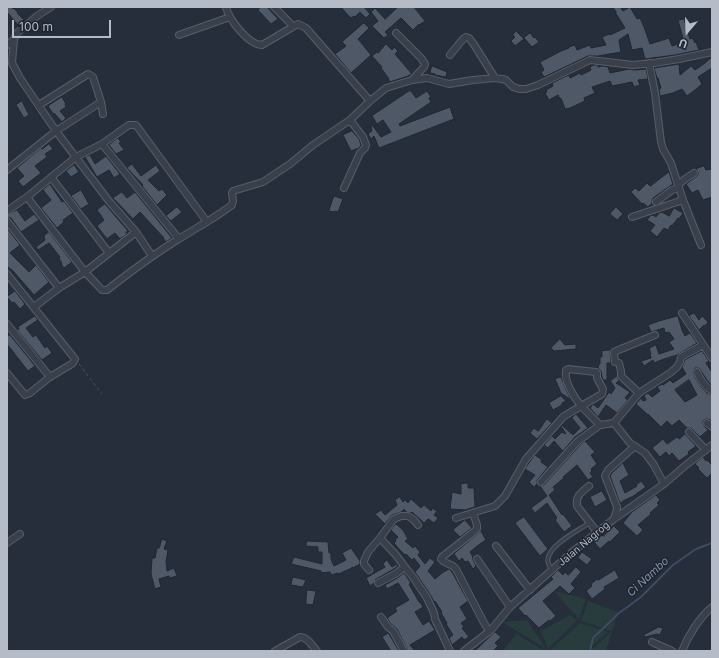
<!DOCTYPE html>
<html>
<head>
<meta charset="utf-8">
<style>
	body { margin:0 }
	#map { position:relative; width:719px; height:658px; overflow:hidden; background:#262e3b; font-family:Inter,sans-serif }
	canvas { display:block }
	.frame { position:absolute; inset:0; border:8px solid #b5bbc7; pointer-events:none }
	.north { position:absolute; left:667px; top:12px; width:40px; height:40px; -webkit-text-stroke:3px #1e2530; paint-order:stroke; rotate:199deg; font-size:11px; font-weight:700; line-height:16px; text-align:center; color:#b5bbc7 }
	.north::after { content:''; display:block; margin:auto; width:14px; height:18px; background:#b5bbc7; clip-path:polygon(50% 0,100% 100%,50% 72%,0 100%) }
	.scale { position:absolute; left:12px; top:20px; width:99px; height:18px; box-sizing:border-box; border:2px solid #b5bbc7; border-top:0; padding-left:5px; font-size:12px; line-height:14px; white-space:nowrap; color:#b5bbc7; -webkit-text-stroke:3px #1e2530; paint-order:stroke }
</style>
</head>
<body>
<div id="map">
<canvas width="719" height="658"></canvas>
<div class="frame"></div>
<div class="north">U</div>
<div class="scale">100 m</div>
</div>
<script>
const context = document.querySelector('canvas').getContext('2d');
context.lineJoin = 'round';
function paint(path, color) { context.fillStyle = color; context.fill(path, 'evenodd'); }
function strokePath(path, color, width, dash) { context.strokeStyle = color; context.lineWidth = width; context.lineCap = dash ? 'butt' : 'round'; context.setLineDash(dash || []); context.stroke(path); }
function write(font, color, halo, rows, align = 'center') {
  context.font = font + ' Inter,sans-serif'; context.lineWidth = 3; context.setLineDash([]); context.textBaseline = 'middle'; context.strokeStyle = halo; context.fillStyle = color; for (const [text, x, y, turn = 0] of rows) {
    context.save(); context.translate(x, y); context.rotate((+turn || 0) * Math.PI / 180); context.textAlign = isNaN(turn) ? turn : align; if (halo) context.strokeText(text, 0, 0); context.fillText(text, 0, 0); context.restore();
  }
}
const green = new Path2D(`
	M 554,591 L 586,599 L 579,619 Z
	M 588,601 L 618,612 L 606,651 L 590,651 L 612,631 L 581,621 Z
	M 570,615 L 577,620 L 548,649 L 541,631 Z
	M 527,620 L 546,649 L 502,622 Z
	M 580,623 L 608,632 L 586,651 L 549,651 Z
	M 516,634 L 545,651 L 503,651 Z`);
const stream = new Path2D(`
	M 590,651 L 593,638 L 619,613 L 641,597 L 673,565 L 696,549 L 712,543`);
const building = new Path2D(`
	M 7,7 L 11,7 L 13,9 L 14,8 L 18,13 L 17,13 L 24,20 L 18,25 L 7,12 Z
	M 261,7 L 267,7 L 278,19 L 271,24 L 258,10 Z
	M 341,7 L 366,7 L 365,8 L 370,14 L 366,18 L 360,12 L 355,17 L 354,16 L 351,18 Z
	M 398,7 L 414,7 L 425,21 L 419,25 L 419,24 L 413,30 L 401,18 L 385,32 L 388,35 L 384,38 L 372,26 L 378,21 L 371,12 L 375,8 L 385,19 Z
	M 613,7 L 620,7 L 623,11 L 630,7 L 637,19 L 640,18 L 644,27 L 650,44 L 669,38 L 672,46 L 684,42 L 678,20 L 684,19 L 690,39 L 693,38 L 695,43 L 696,42 L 699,50 L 675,55 L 645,59 L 642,48 L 632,50 L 628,34 L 619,40 L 621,52 L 598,56 L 588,56 L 544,77 L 541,72 L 544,70 L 540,62 L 561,51 L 569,48 L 569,47 L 575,45 L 577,50 L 590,45 L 591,48 L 606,45 L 602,37 L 609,34 L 610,35 L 625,28 L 615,12 L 616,12 Z
	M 364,23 L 369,28 L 358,39 L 371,55 L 351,73 L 335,54 L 346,46 L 342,42 Z
	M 516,31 L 524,39 L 515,46 L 511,41 L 515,37 L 513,35 Z
	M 530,33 L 534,38 L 535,37 L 539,42 L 532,47 L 524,38 Z
	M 386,44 L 392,50 L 394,47 L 398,51 L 395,54 L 412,74 L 408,76 L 390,82 L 388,79 L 389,79 L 381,68 L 382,67 L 372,56 L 377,52 L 378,53 Z
	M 712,57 L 712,68 L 698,77 L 702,84 L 695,90 L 687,96 L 682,89 L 673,93 L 660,96 L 659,89 L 661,88 L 658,78 L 657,78 L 654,68 L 679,64 L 680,75 L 691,66 L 695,70 L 705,63 Z
	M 594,65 L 598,65 L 598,67 L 603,66 L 608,67 L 610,73 L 629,69 L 635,70 L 646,69 L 648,79 L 638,80 L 640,85 L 634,87 L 632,82 L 612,86 L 610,81 L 592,87 L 595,93 L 584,98 L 585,101 L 570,108 L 565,109 L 561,98 L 560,99 L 558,95 L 549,100 L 545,93 L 547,92 L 546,90 L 553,86 L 552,83 L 569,75 L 570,78 L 580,73 L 581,75 L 591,70 L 590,67 Z
	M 432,66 L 447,72 L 446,77 L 435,75 L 435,74 L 430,73 Z
	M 409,91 L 411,91 L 416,98 L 427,91 L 431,97 L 429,98 L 431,102 L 399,124 L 400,126 L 450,107 L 454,119 L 379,148 L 374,136 L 371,139 L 368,134 L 372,131 L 371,126 L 372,125 L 381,137 L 391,132 L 383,120 L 377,124 L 372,116 Z
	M 62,97 L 66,104 L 65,104 L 66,107 L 60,111 L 66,118 L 62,122 L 54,113 L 53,114 L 48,106 Z
	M 22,101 L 29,115 L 24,118 L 16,105 Z
	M 352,131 L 359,139 L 361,145 L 359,148 L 351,151 L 343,135 Z
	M 118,138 L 121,142 L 119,143 L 124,150 L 116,154 L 109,145 Z
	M 49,144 L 53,149 L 45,154 L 47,157 L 35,166 L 41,173 L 23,187 L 18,181 L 24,176 L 17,168 L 41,148 L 42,149 Z
	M 90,155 L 95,164 L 106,156 L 120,174 L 114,178 L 109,170 L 97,177 L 85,157 Z
	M 132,164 L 141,176 L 156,165 L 160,171 L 148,180 L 159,191 L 162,189 L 167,195 L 157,205 L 142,186 L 143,185 L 127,168 Z
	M 74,165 L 79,172 L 71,177 L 66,171 Z
	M 704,166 L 706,170 L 712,169 L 712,197 L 703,200 L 698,190 L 692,193 L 686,184 L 698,175 L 698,172 L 696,169 Z
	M 669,172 L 673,184 L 653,198 L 652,201 L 652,203 L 648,207 L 643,203 L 642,204 L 631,192 L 635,188 L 639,191 L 647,183 L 650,186 Z
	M 50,184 L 62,202 L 64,201 L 73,213 L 63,220 L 64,222 L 57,228 L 41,208 L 51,200 L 43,190 Z
	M 81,190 L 89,204 L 81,209 L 71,196 Z
	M 122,192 L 127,198 L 135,192 L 172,238 L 166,242 L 163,238 L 164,238 L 140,212 L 133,219 L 113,198 Z
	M 334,196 L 343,199 L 338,212 L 335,211 L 334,212 L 329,211 Z
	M 105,204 L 128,231 L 126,232 L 127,234 L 120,239 L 115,233 L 107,239 L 97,226 L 104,220 L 97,210 Z
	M 177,207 L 182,212 L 171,221 L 166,216 Z
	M 616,207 L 623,214 L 617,220 L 610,214 Z
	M 674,208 L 683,213 L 679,219 L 678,218 L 672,226 L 671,225 L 668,230 L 664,228 L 657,237 L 650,231 L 655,225 L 647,220 L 650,216 L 653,215 L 656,217 L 659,213 L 662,212 L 669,216 Z
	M 17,210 L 25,221 L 34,214 L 39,220 L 21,232 L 11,218 L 7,217 L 7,215 Z
	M 7,228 L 20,245 L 10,253 L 29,272 L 36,265 L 49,282 L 34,295 L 13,271 L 11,269 L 10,269 L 7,266 Z
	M 49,232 L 72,262 L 64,268 L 61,264 L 62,263 L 59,259 L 60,257 L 49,243 L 38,250 L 36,247 L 45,240 L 44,236 Z
	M 15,291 L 25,304 L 20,309 L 14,302 L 12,303 L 7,297 Z
	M 694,313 L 699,320 L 702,316 L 708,322 L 705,326 L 704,325 L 699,330 L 689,316 Z
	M 35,316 L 38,320 L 26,328 L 33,337 L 36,335 L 45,348 L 47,346 L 52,353 L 42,360 L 17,330 L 19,329 L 18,327 Z
	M 678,316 L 682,330 L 685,336 L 690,333 L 697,343 L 677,355 L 664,359 L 654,363 L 653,360 L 644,366 L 641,361 L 651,358 L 650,354 L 651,354 L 649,348 L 656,345 L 659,354 L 674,349 L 669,342 L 674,339 L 669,332 L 665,333 L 664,328 L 651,332 L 648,325 L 659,321 Z
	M 10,335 L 35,366 L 28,371 L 7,344 L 7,336 Z
	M 560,339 L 565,345 L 576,344 L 576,349 L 554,351 L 551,348 Z
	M 610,350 L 611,363 L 607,363 L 607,380 L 603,380 L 602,377 L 601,371 L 598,368 L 599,364 L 600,364 L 600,357 L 602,357 L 602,351 Z
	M 702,351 L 709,361 L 706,363 L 712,372 L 712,386 L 707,380 L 699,368 L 695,368 L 693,372 L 696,379 L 702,388 L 707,393 L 712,395 L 712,421 L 708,419 L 706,419 L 703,421 L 703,423 L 704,426 L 708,430 L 700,437 L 692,429 L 690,428 L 687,428 L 679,420 L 672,426 L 667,421 L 661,427 L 648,414 L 648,415 L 636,404 L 641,398 L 643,401 L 646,400 L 644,395 L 648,393 L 652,397 L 660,391 L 657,387 L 662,384 L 663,385 L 670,380 L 673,383 L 686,374 L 682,367 L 685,360 ZM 689,380 L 697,395 L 685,402 L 675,390 Z
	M 617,376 L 619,381 L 616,383 L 630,392 L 625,398 L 628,400 L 617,413 L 606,405 L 598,417 L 590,408 L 593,404 L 598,408 L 609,392 L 611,394 L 615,388 L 609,379 L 611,380 Z
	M 561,377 L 566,390 L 571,400 L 561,393 L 555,379 Z
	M 561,396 L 566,401 L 562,403 L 562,405 L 553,410 L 549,403 Z
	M 576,414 L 588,428 L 575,437 L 563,451 L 554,441 L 548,448 L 544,445 L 552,436 L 555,439 L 562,432 L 566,434 L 561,426 L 562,425 L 573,435 L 580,428 L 572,418 Z
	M 547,419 L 552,423 L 537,439 L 530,433 L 534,428 L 538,431 Z
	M 685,434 L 696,446 L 688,452 L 689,454 L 679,461 L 672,453 L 669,456 L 666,452 L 660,457 L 652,448 L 663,439 L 667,444 L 677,437 L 679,439 Z
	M 585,441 L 595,452 L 591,455 L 597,464 L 591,469 L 592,471 L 590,473 L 593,477 L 588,480 L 577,465 L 563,477 L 564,478 L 553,487 L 555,490 L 549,495 L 562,515 L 563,514 L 572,526 L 564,532 L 555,520 L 557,518 L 547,503 L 535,513 L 531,508 L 547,496 L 540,486 L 544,485 L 581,444 Z
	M 535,455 L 542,460 L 541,462 L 548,467 L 538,479 L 537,481 L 537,484 L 534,487 L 529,482 L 535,475 L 525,469 Z
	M 703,457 L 706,461 L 707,460 L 712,465 L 712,473 L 707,478 L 698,469 L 699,468 L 695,464 Z
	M 623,463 L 629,475 L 620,481 L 625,493 L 637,486 L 636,485 L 641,481 L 646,487 L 632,497 L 631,497 L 623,501 L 623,502 L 620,503 L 610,476 L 612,473 Z
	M 468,483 L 468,488 L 474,488 L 475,507 L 465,510 L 450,509 L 452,492 L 461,494 L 461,484 Z
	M 602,491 L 607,500 L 595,507 L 590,497 Z
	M 656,495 L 660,500 L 657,503 L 659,505 L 650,513 L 651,514 L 638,525 L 643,530 L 637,536 L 623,523 L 632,512 Z
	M 400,497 L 403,502 L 405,500 L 408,503 L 411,499 L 421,508 L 424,505 L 431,511 L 432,508 L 437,511 L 434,515 L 438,518 L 434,523 L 428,519 L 424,523 L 412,512 L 411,513 L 406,512 L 404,509 L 401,512 L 392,515 L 385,524 L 375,514 L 381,510 L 385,515 L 397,505 L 395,500 Z
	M 524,517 L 548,549 L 540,556 L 515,523 Z
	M 465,520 L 472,528 L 460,537 L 453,530 Z
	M 396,524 L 403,530 L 408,539 L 405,541 L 413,548 L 415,546 L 420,552 L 418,555 L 425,564 L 430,558 L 435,562 L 428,571 L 435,579 L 442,573 L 449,569 L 452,572 L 468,601 L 460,607 L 467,619 L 461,623 L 464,627 L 462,628 L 469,637 L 464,640 L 462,637 L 452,645 L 449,638 L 453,635 L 446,624 L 447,623 L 441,613 L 442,612 L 435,601 L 434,602 L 431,596 L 415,572 L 420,566 L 414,558 L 412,560 L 406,554 L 405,555 L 399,549 L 394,543 L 396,541 L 395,540 L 398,537 L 391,530 Z
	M 614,526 L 620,532 L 610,542 L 609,541 L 600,549 L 594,542 L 602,535 L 603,536 Z
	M 481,531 L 486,540 L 477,546 L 470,552 L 473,557 L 472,558 L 476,566 L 473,569 L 468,561 L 465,562 L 462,558 L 459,561 L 454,554 Z
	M 162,539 L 167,541 L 164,549 L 168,550 L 166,562 L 167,571 L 174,568 L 177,576 L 170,578 L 169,576 L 159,579 L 161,587 L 155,589 L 151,574 L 152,558 L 155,558 L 157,548 L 159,548 Z
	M 307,541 L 328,542 L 329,553 L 331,553 L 331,559 L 334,566 L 346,560 L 342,553 L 351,548 L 360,561 L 360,564 L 353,568 L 353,567 L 348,570 L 347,570 L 339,574 L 338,573 L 331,575 L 330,572 L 321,573 L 321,571 L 291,564 L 294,557 L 322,564 L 322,552 L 318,552 L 318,547 L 306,546 Z
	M 582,552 L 592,559 L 587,565 L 578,558 Z
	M 387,560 L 392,567 L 397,564 L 398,566 L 394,569 L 376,579 L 374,583 L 370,586 L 366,578 L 385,567 L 383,564 Z
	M 576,567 L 581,572 L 571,584 L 575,588 L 569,594 L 560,586 L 543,601 L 556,616 L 550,621 L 549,620 L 539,628 L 526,615 L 525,616 L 518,608 L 553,579 L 551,577 L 558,570 L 563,575 L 565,572 L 568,575 Z
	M 615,570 L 619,578 L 604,587 L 605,589 L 592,599 L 586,591 L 592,586 L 591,584 L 597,579 L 598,580 Z
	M 404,573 L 411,583 L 409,584 L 419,602 L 420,602 L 423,607 L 415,612 L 423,625 L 429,621 L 435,630 L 410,645 L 415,651 L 408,651 L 397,629 L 391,624 L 387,618 L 397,611 L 395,608 L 409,600 L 398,583 L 387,589 L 385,585 L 399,577 Z
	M 293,577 L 306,580 L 303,587 L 291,585 Z
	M 307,590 L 316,591 L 313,605 L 306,604 Z
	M 659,627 L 663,628 L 660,635 L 657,634 L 645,637 L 644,635 Z
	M 495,632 L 501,637 L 495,643 L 498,646 L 493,651 L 475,651 Z
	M 389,633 L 389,634 L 399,651 L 391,651 L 382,637 Z`);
const path = new Path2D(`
	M 79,364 L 102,394`);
const lane = new Path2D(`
	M 552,570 C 550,567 547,563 548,559 C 549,545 579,530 589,523`);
const street = new Path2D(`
	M 51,7 L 37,16 L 17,33 L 14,39 L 12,63 L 20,78 L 56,131 L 108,200 L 136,232 L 152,256
	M 226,7 C 229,20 249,45 262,45 L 296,25 L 298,24 L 306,28 L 370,101
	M 274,7 L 293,26
	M 396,33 L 421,58 L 425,64 L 424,67 L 412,80
	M 179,35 L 230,17
	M 7,45 L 14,39
	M 450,55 L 463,39 L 466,37 L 469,38 L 473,43 L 495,78
	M 649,63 L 655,93 L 661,142 L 663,149 L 671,163 L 683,200 L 701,245
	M 39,105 L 88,74 L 90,75 L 93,77 L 101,102 L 103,114
	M 102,144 L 179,239
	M 7,170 L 56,131 L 101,102
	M 51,177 L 109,253
	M 678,185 L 685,179 L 694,173
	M 344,188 L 360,153 L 365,148 L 366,145 L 363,137 L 350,120
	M 27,197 L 85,272 L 102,290 L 107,290 C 130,272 153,255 177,240 C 196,228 215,218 232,205 L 233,201 L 232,193 L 233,191 L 263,182 L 290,164 L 313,145 L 350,120 L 370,101 L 386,88 L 412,80 L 427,78 L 449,84 L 473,80 L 495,78 L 502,79 L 506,80 L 513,87 L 519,89 L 526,89 L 538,85 L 590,60 L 633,65 L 654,63 L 679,59 L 712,52
	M 656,202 L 672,190 L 679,188
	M 7,211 L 27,197 L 76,157 L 102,144 L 129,125 L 136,125 L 207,222
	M 632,217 L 683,200
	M 7,221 L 59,288
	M 7,274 L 75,359 L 73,363 L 70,365 L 50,377 L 30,393 L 25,395 L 7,373
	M 34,307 L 59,288 L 85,272 L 136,232
	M 682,313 L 712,358
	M 7,324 L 50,377
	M 697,372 C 700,379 705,387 712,391
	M 639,393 L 621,376 L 621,371 L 619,363 L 615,362 L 614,352 L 616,351 L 655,335
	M 614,423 L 630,443 L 645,453 L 654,465 L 664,484
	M 707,423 L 712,427
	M 689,432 L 706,450
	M 541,482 L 578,441 L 600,425 L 614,423 L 639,393 L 670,373 L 677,367 L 680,362 L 681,357 L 703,345
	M 589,486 C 582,492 575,496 577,506 L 597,532
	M 473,513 L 477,525 L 477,529 L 471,534 L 442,557 L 441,559 C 446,565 452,563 456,569 L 484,623 L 489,631
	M 456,518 L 495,506 L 505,496 L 526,459 L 563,417 C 575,409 589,402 602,394 L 603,389 L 597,378 L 597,373 L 596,372 L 568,369 L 566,370 C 565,375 566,377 567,382 C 574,401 586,411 600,425
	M 614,519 L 617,509 L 617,507 L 605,476 L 608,470 L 635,446
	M 380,538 L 395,554 L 408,571 L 413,577 L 427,598 L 434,613 L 435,619 L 450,651
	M 7,543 L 20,534
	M 496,546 L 530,590
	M 477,559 L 510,607
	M 369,570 L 364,564 L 364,561 L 368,552 L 380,538 L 394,519 L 401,516 L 408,516 L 414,520 L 418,525
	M 378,583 L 397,573 L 404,567
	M 381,617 L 388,627 L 393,631 L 404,651
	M 652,642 L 672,651
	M 275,651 L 300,637 C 307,637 312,645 317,651
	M 464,651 L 491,630 L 510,607 L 571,553 L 614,519 L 664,484 L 686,465 L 712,445
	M 682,651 C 688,636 699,618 712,607`);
const streetNames = [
	["Jalan Nagrog",584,544,-40]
];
const waterNames = [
	["Ci Nambo",648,577,-43]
];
paint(green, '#283b3d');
strokePath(stream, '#3d4b63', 2);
paint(building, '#4e5867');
strokePath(building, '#202732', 1);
strokePath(lane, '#575e69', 5);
strokePath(street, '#575e69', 8);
strokePath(path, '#47585b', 1, [3, 3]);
strokePath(lane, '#39404b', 3);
strokePath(street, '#39404b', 6);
write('10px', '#b5bbc7', '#1e2530', streetNames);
write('italic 11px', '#7f91ac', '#1e2530', waterNames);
</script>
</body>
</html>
